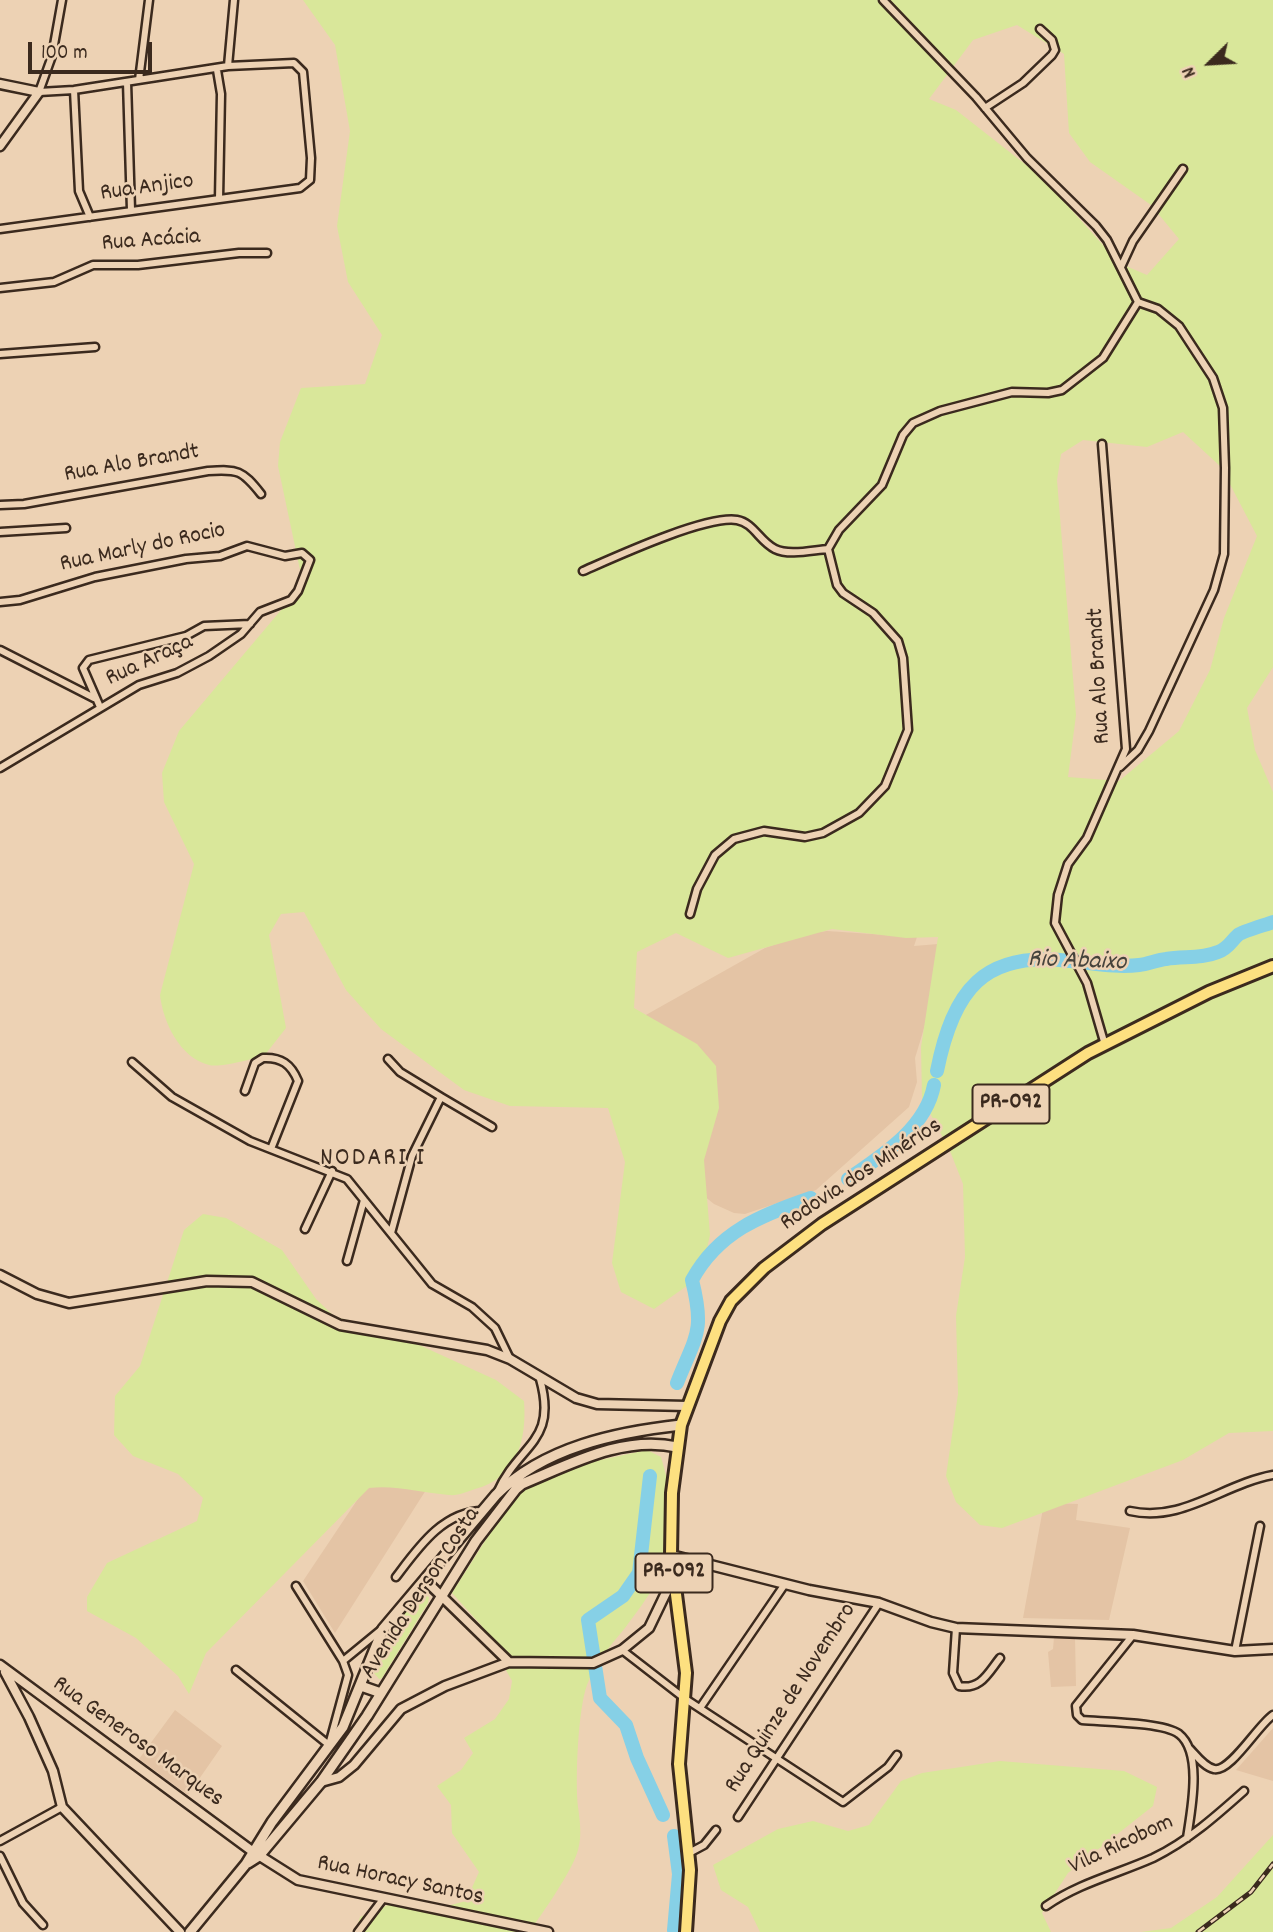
<!DOCTYPE html>
<html>
<head>
<meta charset="utf-8">
<style>
	body { margin:0 }
	#map { position:relative; width:1273px; height:1932px; overflow:hidden; background:#edd2b4; font-family:Dekko,sans-serif }
	canvas { display:block }
	.north { position:absolute; left:1175px; top:28px; width:70px; height:70px; -webkit-text-stroke:5px #edd2b4; paint-order:stroke; rotate:246deg; font-size:19px; font-weight:700; line-height:28px; text-align:center; color:#3b2a1e }
	.north::after { content:''; display:block; margin:auto; width:24px; height:32px; background:#3b2a1e; clip-path:polygon(50% 0,100% 100%,50% 72%,0 100%) }
	.scale { position:absolute; left:28px; top:42px; width:124px; height:32px; box-sizing:border-box; border:4px solid #3b2a1e; border-top:0; padding-left:9px; font-size:21px; line-height:24px; white-space:nowrap; color:#3b2a1e; -webkit-text-stroke:5px #edd2b4; paint-order:stroke }
</style>
</head>
<body>
<div id="map">
<canvas width="1273" height="1932"></canvas>
<div class="north">N</div>
<div class="scale">100 m</div>
</div>
<script>
const context = document.querySelector('canvas').getContext('2d');
context.lineJoin = 'round';
function paint(path, color) { context.fillStyle = color; context.fill(path, 'evenodd'); }
function strokePath(path, color, width, dash) { context.strokeStyle = color; context.lineWidth = width; context.lineCap = dash ? 'butt' : 'round'; context.setLineDash(dash || []); context.stroke(path); }
function write(font, color, halo, rows, align = 'center') {
  context.font = font + ' Dekko,sans-serif'; context.lineWidth = 5; context.setLineDash([]); context.textBaseline = 'middle'; context.strokeStyle = halo; context.fillStyle = color; for (const [text, x, y, turn = 0] of rows) {
    context.save(); context.translate(x, y); context.rotate((+turn || 0) * Math.PI / 180); context.textAlign = isNaN(turn) ? turn : align; if (halo) context.strokeText(text, 0, 0); context.fillText(text, 0, 0); context.restore();
  }
}
const built = new Path2D(`
	M 827,931 L 917,937 L 914,946 L 950,943 L 915,1058 L 917,1082 L 909,1107 L 816,1190 L 745,1214 L 734,1213 L 714,1204 L 693,1187 L 644,1016 L 765,948 L 804,934 Z
	M 392,1448 L 433,1479 L 335,1633 L 303,1581 Z
	M 1044,1503 L 1078,1504 L 1076,1520 L 1130,1528 L 1109,1620 L 1023,1618 Z
	M 1054,1637 L 1075,1637 L 1076,1686 L 1051,1687 L 1048,1652 L 1053,1649 Z
	M 175,1710 L 222,1746 L 188,1795 L 139,1759 Z
	M 1273,1728 L 1273,1781 L 1236,1770 Z`);
const green = new Path2D(`
	M 303,0 L 1273,0 L 1273,667 L 1247,708 L 1255,750 L 1273,792 L 1273,1431 L 1229,1433 L 1183,1460 L 1002,1528 L 980,1525 L 956,1502 L 946,1476 L 958,1394 L 956,1316 L 965,1257 L 963,1184 L 950,1151 L 922,1098 L 921,1047 L 938,937 L 906,938 L 832,929 L 728,958 L 676,933 L 637,952 L 634,1008 L 697,1044 L 716,1066 L 719,1108 L 704,1160 L 710,1235 L 701,1276 L 654,1309 L 621,1292 L 612,1263 L 625,1162 L 608,1108 L 510,1106 L 464,1090 L 381,1029 L 346,990 L 304,912 L 281,914 L 269,935 L 286,1028 L 264,1056 C 251,1059 220,1068 209,1065 C 180,1058 163,1022 160,995 L 194,864 L 164,802 L 162,773 L 179,731 L 303,584 L 278,466 L 280,442 L 301,388 L 365,384 L 382,335 L 348,282 L 337,226 L 350,131 L 335,45 ZM 1017,25 L 1064,54 L 1069,133 L 1090,162 L 1151,205 L 1179,239 L 1147,275 L 1119,263 L 1044,179 L 956,110 L 929,99 L 973,40 ZM 1183,432 L 1221,467 L 1257,536 L 1224,618 L 1210,670 L 1179,731 L 1119,781 L 1068,777 L 1076,715 L 1057,480 L 1061,454 L 1083,440 L 1147,447 Z
	M 203,1214 L 226,1218 L 282,1250 L 316,1299 L 335,1317 L 382,1328 L 496,1380 L 524,1401 C 527,1440 517,1478 475,1489 C 467,1492 457,1496 449,1495 C 421,1493 397,1485 369,1488 L 206,1653 L 189,1694 L 178,1676 L 136,1638 L 87,1611 L 87,1597 L 107,1563 L 197,1521 L 203,1498 L 178,1474 L 133,1456 L 114,1435 L 115,1396 L 140,1366 L 184,1230 Z
	M 647,1450 L 661,1457 C 683,1533 675,1564 625,1628 C 610,1646 595,1663 587,1685 C 578,1709 575,1781 578,1807 C 580,1821 582,1836 578,1850 C 573,1870 542,1914 529,1932 L 356,1932 L 360,1917 L 395,1902 L 424,1912 L 466,1901 L 479,1872 L 452,1833 L 451,1805 L 437,1786 L 461,1770 L 473,1753 L 464,1738 L 495,1719 L 509,1699 L 512,1681 L 481,1625 L 452,1593 L 516,1492 L 591,1462 Z
	M 423,1595 L 429,1597 L 428,1603 L 382,1678 L 379,1679 L 374,1673 L 390,1628 Z
	M 1000,1761 L 1124,1771 L 1157,1787 L 1153,1806 L 1068,1873 L 1042,1913 L 1051,1932 L 760,1932 L 748,1907 L 721,1890 L 713,1865 L 778,1829 L 813,1821 L 848,1831 L 869,1825 L 901,1781 L 922,1773 Z
	M 1273,1835 L 1273,1932 L 1141,1932 L 1171,1928 L 1217,1897 Z`);
const river = new Path2D(`
	M 937,1071 C 953,991 983,950 1070,961 C 1093,963 1116,968 1139,965 C 1148,964 1157,960 1166,959 C 1184,956 1201,959 1218,952 C 1229,948 1231,941 1238,935 C 1243,931 1265,925 1273,922
	M 848,1179 C 883,1155 926,1128 934,1085
	M 677,1383 C 696,1335 705,1332 692,1280 C 718,1232 761,1215 811,1198
	M 650,1476 L 639,1573 L 623,1596 L 588,1620 L 600,1698 L 626,1725 L 637,1758 L 663,1815
	M 674,1836 L 679,1874 L 674,1930`);
const minor = new Path2D(`
	M 883,0 L 976,97 L 1027,158 L 1096,226 L 1107,240 L 1138,302 L 1158,309 L 1179,326 L 1213,378 L 1223,408 L 1225,468 L 1224,554 L 1214,590 L 1149,731 L 1138,750 L 1120,767
	M 228,66 L 234,0
	M 217,70 L 221,94 L 219,199
	M 139,80 L 149,0
	M 127,82 L 131,210
	M 74,90 L 79,191 L 90,217
	M 985,108 L 1023,83 L 1052,55 L 1055,50 L 1052,40 L 1040,29
	M 0,229 L 300,188 L 310,180 L 311,158 L 303,72 L 294,63 L 228,66 L 74,90 L 39,92 L 52,56 L 62,0
	M 1121,267 L 1133,241 L 1183,169
	M 0,288 L 54,282 L 93,265 L 138,265 L 239,253 L 267,253
	M 0,354 L 95,347
	M 1102,444 L 1126,749 L 1087,838 L 1068,864 L 1058,895 L 1055,923 L 1087,983 L 1105,1045
	M 0,505 L 24,504 L 208,471 C 238,469 242,470 261,494
	M 0,532 L 66,528
	M 583,571 C 615,557 706,515 737,520 C 754,523 759,541 775,549 C 789,556 813,550 828,549
	M 0,602 L 20,600 L 95,577 L 186,559 L 220,556 L 247,546 L 285,556 L 302,553 L 310,560 L 298,591 L 291,600 L 260,612 L 241,634 L 209,656 L 177,673 L 139,685 L 0,768
	M 0,650 L 94,698
	M 100,707 L 83,668 L 89,660 L 186,636 L 204,626 L 250,624
	M 690,914 L 697,889 L 715,855 L 734,839 L 764,831 L 805,837 L 823,833 L 859,813 L 885,786 L 908,730 L 903,658 L 898,641 L 873,613 L 843,593 L 837,585 L 828,549 L 839,530 L 882,485 L 903,435 L 913,423 L 940,411 L 1012,392 L 1048,393 L 1062,390 L 1103,358 L 1138,302
	M 388,1059 L 400,1072 L 441,1097 L 412,1156 L 391,1233
	M 132,1062 L 172,1097 L 250,1141 L 347,1179 L 432,1284 L 472,1307 L 495,1328 L 510,1359
	M 245,1091 L 255,1063 L 263,1058 C 281,1057 291,1064 298,1081 L 271,1149
	M 441,1097 L 492,1127
	M 305,1229 L 332,1171
	M 347,1261 L 364,1200
	M 497,1493 C 519,1443 558,1443 540,1379
	M 1130,1511 C 1182,1523 1223,1484 1273,1475
	M 396,1577 C 418,1548 443,1511 483,1511
	M 956,1628 L 953,1673 L 959,1686 C 981,1690 988,1673 1000,1658
	M 1133,1635 L 1076,1706 L 1077,1715 L 1082,1720 C 1103,1722 1163,1722 1179,1734 C 1203,1753 1191,1811 1187,1838
	M 622,1650 L 684,1698 L 843,1802 L 888,1767 L 897,1755
	M 1235,1651 L 1260,1526
	M 343,1661 L 382,1629
	M 236,1670 L 329,1745 L 348,1675 L 343,1661 L 296,1586
	M 700,1708 L 785,1584
	M 1189,1748 C 1195,1754 1204,1767 1214,1769 C 1230,1773 1258,1725 1273,1715
	M 738,1817 L 879,1603
	M 0,1841 L 62,1807
	M 689,1853 L 704,1845 L 716,1830
	M 0,1856 L 23,1903 L 43,1925
	M 1046,1906 C 1079,1883 1117,1874 1153,1858 C 1188,1841 1216,1816 1244,1791
	M 358,1932 L 383,1899`);
const tertiary = new Path2D(`
	M 0,84 L 39,92
	M 0,146 L 39,92
	M 0,1275 L 37,1294 L 69,1303 L 207,1281 L 252,1282 L 340,1325 L 487,1350 L 510,1359 L 576,1398 L 597,1404 L 687,1406
	M 671,1555 L 809,1590 L 879,1603 L 931,1622 L 956,1628 L 1133,1635 L 1235,1651 L 1273,1649
	M 425,1580 L 509,1662
	M 0,1665 L 252,1851 L 298,1880 L 548,1932
	M 5,1672 L 29,1717 L 53,1771 L 62,1807 L 180,1932
	M 321,1782 L 339,1777 L 354,1765 L 401,1709 L 445,1686 L 509,1662 L 593,1663 L 622,1650 L 649,1628 L 674,1576`);
const secondary = new Path2D(`
	M 361,1686 L 381,1693
	M 248,1863 L 259,1856 L 321,1782 L 367,1716 L 476,1541 L 516,1489 L 522,1484 C 571,1464 623,1435 677,1447
	M 190,1932 L 246,1864 L 272,1822 L 343,1727 L 383,1629 L 496,1495 C 544,1447 617,1432 681,1425`);
const primary = new Path2D(`
	M 686,1932 L 690,1870 L 679,1764 L 686,1673 L 671,1555 L 672,1493 L 681,1425 L 720,1321 L 731,1301 L 764,1268 L 822,1224 L 1088,1053 L 1209,992 L 1273,966`);
const rail = new Path2D(`
	M 1198,1932 L 1251,1892 L 1273,1864`);
const shields = [
	[1011,1104,77],
	[674,1573,77]
];
const shieldNames = [
	["PR-092",1011,1104],
	["PR-092",674,1573]
];
const streetNames = [
	["Rua Anjico",147,189,-8],
	["Rua Acácia",151,242,-4],
	["Rua Alo Brandt",132,465,-10],
	["Rua Marly do Rocio",143,549,-12],
	["Rua Araça",150,662,-25],
	["Rua Alo Brandt",1101,676,-93],
	["Rodovia dos Minérios",862,1176,-33],
	["Avenida Derson Costa",422,1594,-57],
	["Rua Quinze de Novembro",792,1699,-57],
	["Rua Generoso Marques",137,1743,36],
	["Vila Ricobom",1122,1846,-25],
	["Rua Horacy Santos",400,1882,12]
];
const waterNames = [
	["Rio Abaixo",1077,963,2]
];
const neighbourhoodNames = [
	["NODARI I",373,1160]
];
paint(built, '#e4c4a5');
paint(green, '#d9e79a');
strokePath(river, '#86d0e6', 14);
strokePath(minor, '#3b2a1e', 11);
strokePath(tertiary, '#3b2a1e', 13);
strokePath(secondary, '#3b2a1e', 14);
strokePath(primary, '#3b2a1e', 16);
strokePath(minor, '#edd2b4', 6);
strokePath(tertiary, '#edd2b4', 8);
strokePath(secondary, '#edd2b4', 9);
strokePath(primary, '#fde080', 10);
strokePath(rail, '#3b2a1e', 5);
strokePath(rail, '#edd2b4', 2.5, [8]);
for (const [x, y, w] of shields) { const box = new Path2D(); box.roundRect(x - w / 2, y - 19.5, w, 39, 5); context.fillStyle = '#edd2b4'; context.fill(box); strokePath(box, '#3b2a1e', 2); }
write('bold 23px', '#3b2a1e', null, shieldNames);
write('24px', '#3b2a1e', '#edd2b4', streetNames);
write('italic 26px', '#46433c', '#edd2b4', waterNames);
context.letterSpacing = '2px';
write('26px', '#3b2a1e', '#edd2b4', neighbourhoodNames);
context.letterSpacing = '0px';
</script>
</body>
</html>
